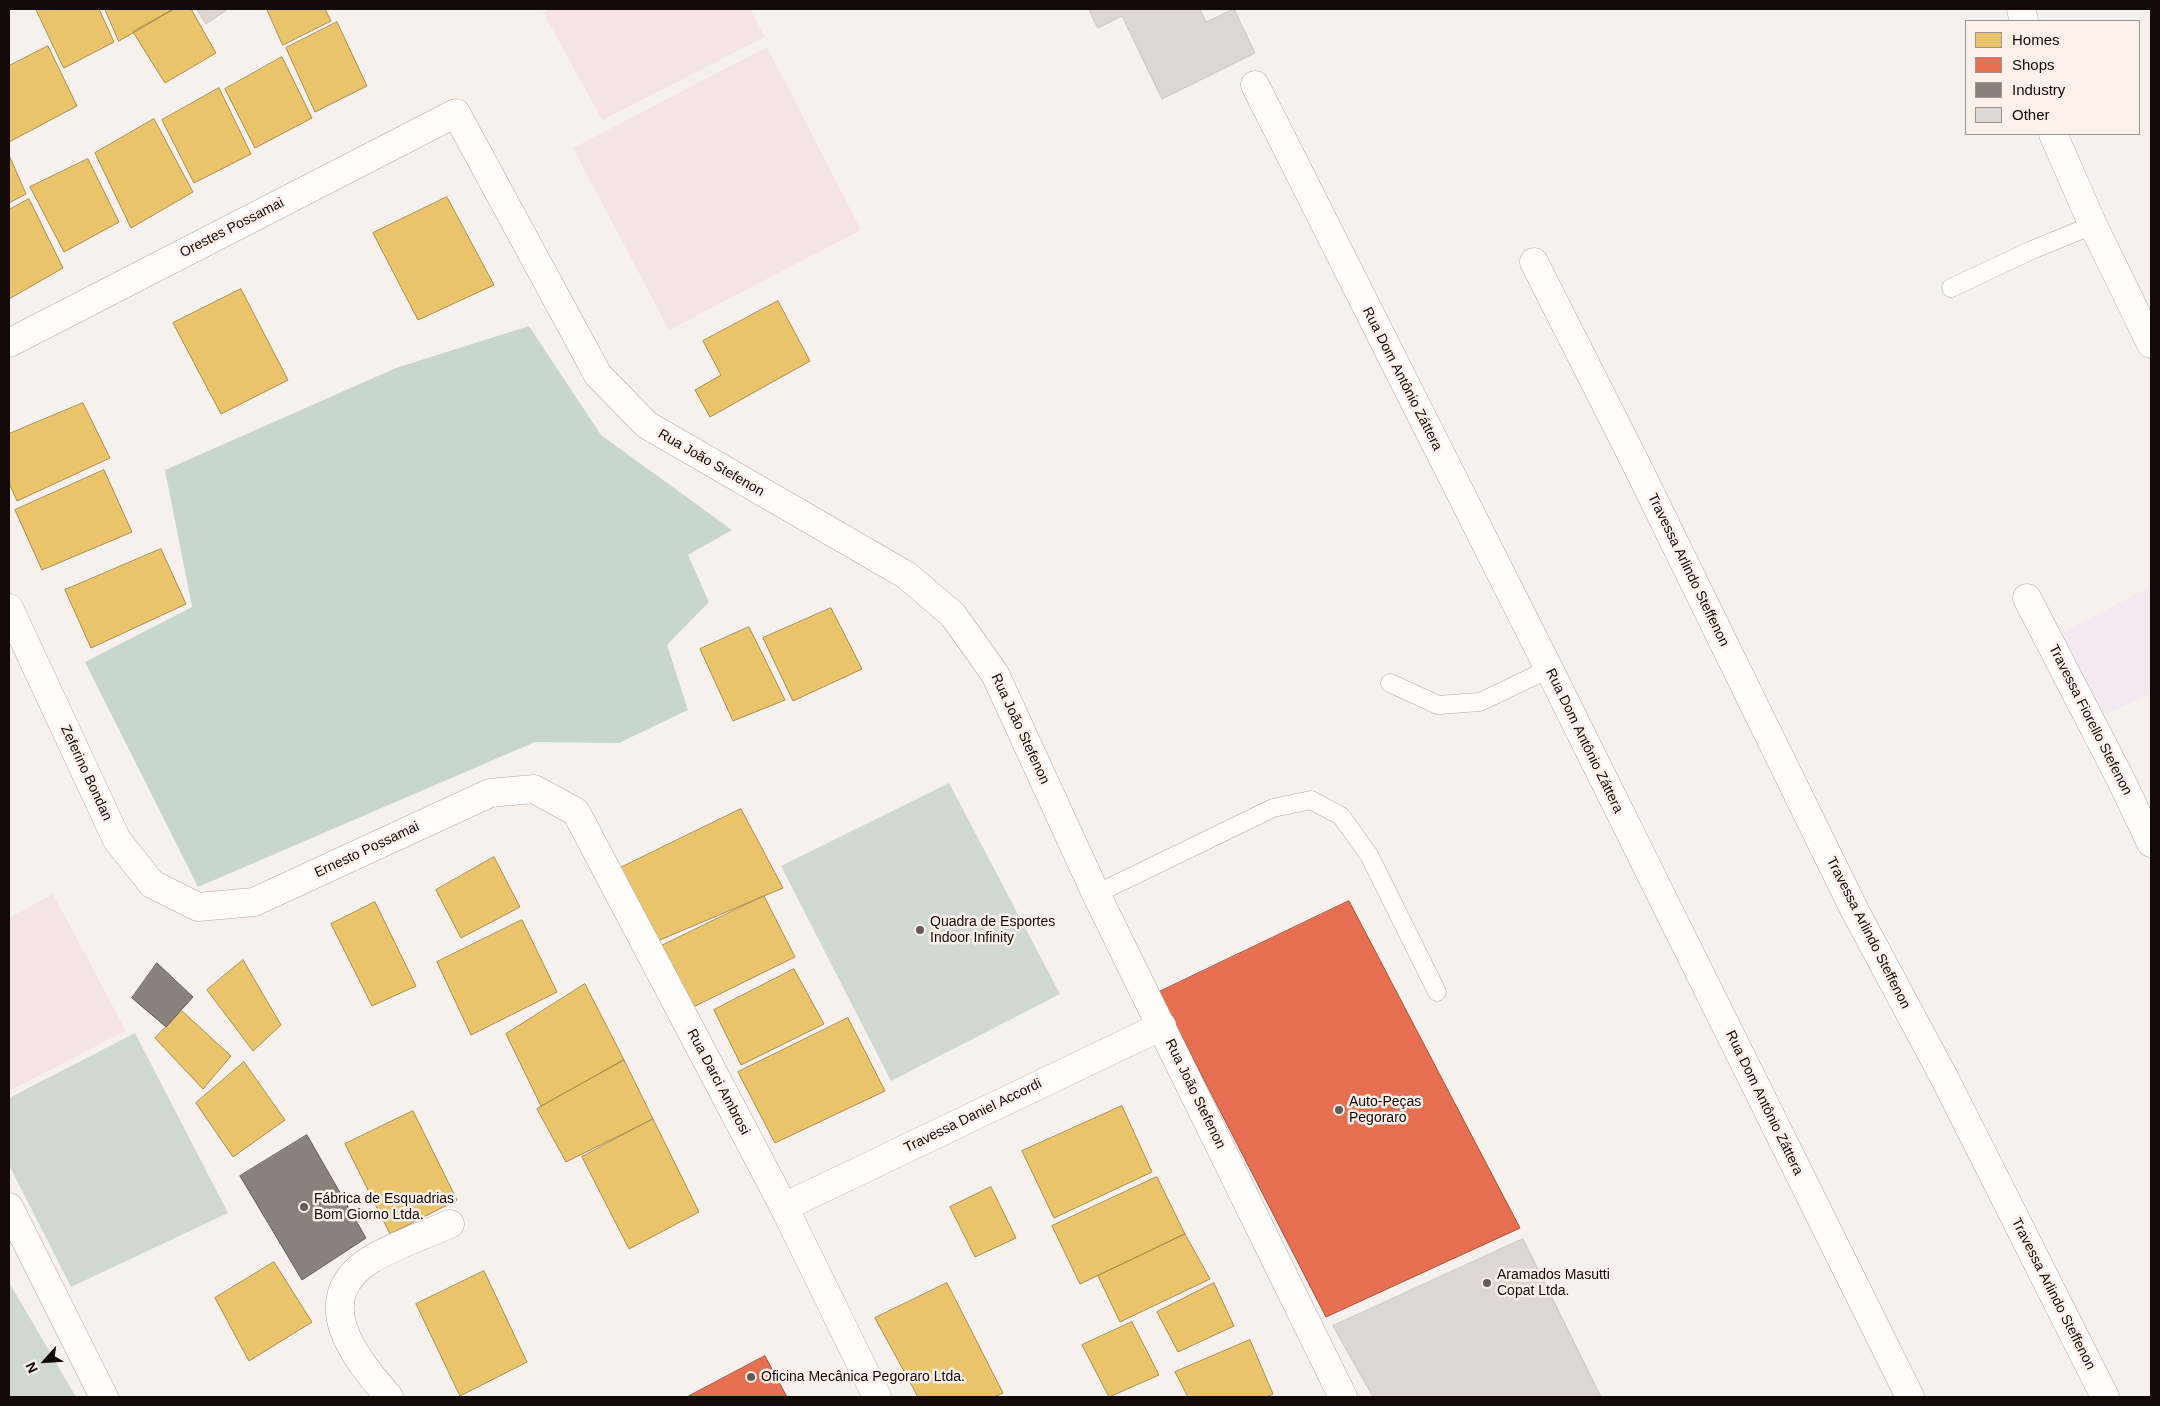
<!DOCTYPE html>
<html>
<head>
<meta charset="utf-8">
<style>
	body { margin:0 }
	#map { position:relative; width:2160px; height:1406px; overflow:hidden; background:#f7f1ee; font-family:Arial,sans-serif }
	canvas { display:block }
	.frame { position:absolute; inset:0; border:10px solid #130a07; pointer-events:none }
	.legend { position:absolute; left:1965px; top:20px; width:175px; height:115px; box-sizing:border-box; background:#fbf0ea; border:1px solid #9e948f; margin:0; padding:6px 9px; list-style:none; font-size:15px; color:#130a07 }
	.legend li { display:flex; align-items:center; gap:10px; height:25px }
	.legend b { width:25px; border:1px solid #9e948f }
	.north { position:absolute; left:20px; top:1336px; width:50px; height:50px; -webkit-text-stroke:4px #fbf0ea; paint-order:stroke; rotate:244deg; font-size:14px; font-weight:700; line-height:20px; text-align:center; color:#130a07 }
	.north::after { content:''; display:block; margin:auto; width:18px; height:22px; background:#130a07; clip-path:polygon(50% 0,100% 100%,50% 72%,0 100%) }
</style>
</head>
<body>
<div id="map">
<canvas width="2160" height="1406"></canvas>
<div class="frame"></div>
<ul class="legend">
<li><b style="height:14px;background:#e9c46a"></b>Homes</li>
<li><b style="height:14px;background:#e76f51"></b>Shops</li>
<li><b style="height:14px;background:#8a817c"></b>Industry</li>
<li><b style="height:14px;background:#ded6d2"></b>Other</li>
</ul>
<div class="north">N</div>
</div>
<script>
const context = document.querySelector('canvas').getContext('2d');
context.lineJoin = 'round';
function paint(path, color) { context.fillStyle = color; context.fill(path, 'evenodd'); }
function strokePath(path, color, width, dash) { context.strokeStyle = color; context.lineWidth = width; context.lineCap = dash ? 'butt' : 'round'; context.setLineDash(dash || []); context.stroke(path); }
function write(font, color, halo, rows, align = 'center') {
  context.font = font + ' Arial,sans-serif'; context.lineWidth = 5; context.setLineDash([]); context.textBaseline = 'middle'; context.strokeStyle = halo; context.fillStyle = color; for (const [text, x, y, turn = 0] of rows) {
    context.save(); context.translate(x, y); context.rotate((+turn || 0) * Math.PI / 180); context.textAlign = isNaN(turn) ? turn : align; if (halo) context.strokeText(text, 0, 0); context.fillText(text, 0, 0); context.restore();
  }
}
const commercial = new Path2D(`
	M 2151,586 L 2151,694 L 2099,717 L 2060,634 Z`);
const industrial = new Path2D(`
	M 550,9 L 750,9 L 765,37 L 602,120 L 543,12 Z
	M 767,47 L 861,230 L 669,330 L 573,148 Z
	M 53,894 L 126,1031 L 9,1091 L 9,918 Z`);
const green = new Path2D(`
	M 949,783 L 1060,994 L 891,1081 L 781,866 Z
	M 135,1033 L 228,1213 L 71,1287 L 9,1165 L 9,1098 Z
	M 9,1282 L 76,1397 L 9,1397 Z`);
const forest = new Path2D(`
	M 529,326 L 601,435 L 732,530 L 688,555 L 709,602 L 667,645 L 688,710 L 619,743 L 535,742 L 198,887 L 85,662 L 192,607 L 165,470 L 396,368 Z`);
const homes = new Path2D(`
	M 36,9 L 99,9 L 114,42 L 64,68 Z
	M 105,9 L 174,9 L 119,41 Z
	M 174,9 L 191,9 L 216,53 L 165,83 L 133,32 Z
	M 267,9 L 325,9 L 331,21 L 283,45 Z
	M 337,22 L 367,86 L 315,112 L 286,48 Z
	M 48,46 L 77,106 L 9,142 L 9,66 Z
	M 282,57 L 312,118 L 255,148 L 225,89 Z
	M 219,88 L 251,154 L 194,183 L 162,120 Z
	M 154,119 L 193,192 L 131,228 L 95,153 Z
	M 9,155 L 26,194 L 9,203 Z
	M 88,159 L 119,222 L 64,252 L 30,187 Z
	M 447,197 L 494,285 L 418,320 L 373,233 Z
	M 29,199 L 63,268 L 9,299 L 9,210 Z
	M 241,289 L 288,380 L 221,414 L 173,323 Z
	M 778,301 L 810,361 L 710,417 L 695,390 L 721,375 L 703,341 Z
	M 83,403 L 110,458 L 17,501 L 9,483 L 9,434 Z
	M 104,470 L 132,532 L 42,570 L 15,510 Z
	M 161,549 L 186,604 L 91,648 L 65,590 Z
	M 831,608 L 862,669 L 793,701 L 763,638 Z
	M 749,627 L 785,700 L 733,721 L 700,649 Z
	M 741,809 L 783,888 L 655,942 L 616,870 Z
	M 494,857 L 520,907 L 461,938 L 436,890 Z
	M 764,896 L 795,957 L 687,1010 L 655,949 Z
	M 375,902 L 416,986 L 372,1006 L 331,924 Z
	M 522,920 L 557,992 L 471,1035 L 437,962 Z
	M 243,960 L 281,1025 L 253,1051 L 207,990 Z
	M 794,969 L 824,1024 L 741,1065 L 714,1010 Z
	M 585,984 L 624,1060 L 541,1106 L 506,1034 Z
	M 182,1011 L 231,1056 L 203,1089 L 155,1038 Z
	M 848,1018 L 885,1091 L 775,1143 L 738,1072 Z
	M 624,1060 L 653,1119 L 566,1162 L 537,1109 Z
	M 244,1062 L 285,1120 L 233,1157 L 196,1103 Z
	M 1122,1106 L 1152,1172 L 1054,1218 L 1022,1151 Z
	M 413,1111 L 457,1200 L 390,1234 L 345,1144 Z
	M 653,1119 L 699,1212 L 629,1249 L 582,1157 Z
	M 1157,1177 L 1185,1234 L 1080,1284 L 1052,1226 Z
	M 991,1187 L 1016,1238 L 975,1257 L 950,1207 Z
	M 1185,1234 L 1210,1279 L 1120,1322 L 1098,1276 Z
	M 274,1262 L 312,1322 L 249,1361 L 215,1298 Z
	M 484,1271 L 527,1362 L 460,1396 L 416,1304 Z
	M 947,1283 L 1003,1393 L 994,1397 L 918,1397 L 875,1318 Z
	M 1214,1283 L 1234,1326 L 1178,1352 L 1157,1312 Z
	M 1132,1322 L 1159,1375 L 1109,1397 L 1082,1345 Z
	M 1250,1340 L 1273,1394 L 1266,1397 L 1188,1397 L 1175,1372 Z`);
const shops = new Path2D(`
	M 1349,901 L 1520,1228 L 1326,1317 L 1159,992 Z
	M 765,1356 L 787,1397 L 687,1397 Z`);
const industry = new Path2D(`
	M 157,963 L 193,997 L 166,1027 L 132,998 Z
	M 307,1135 L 366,1238 L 302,1280 L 240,1176 Z`);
const building = new Path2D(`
	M 197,9 L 228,9 L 206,24 Z
	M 1089,9 L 1200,9 L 1206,22 L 1234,9 L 1255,53 L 1162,99 L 1122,16 L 1098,28 Z
	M 1523,1239 L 1601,1397 L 1373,1397 L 1333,1326 Z`);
const lane = new Path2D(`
	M 1951,288 L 2032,250 L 2093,225
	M 1390,683 L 1438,705 L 1480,702 L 1549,669
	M 1096,894 L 1273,808 L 1311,800 L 1341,816 L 1369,855 L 1437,992`);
const street = new Path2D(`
	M 2021,9 L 2024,21
	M 1255,85 L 1549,669 L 1910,1397
	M 2053,134 L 2093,225 L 2151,344
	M 1534,262 L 1637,466 L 1855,911 L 1945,1079 L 2105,1397
	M 9,343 L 456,113 L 598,375 L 647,425 L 906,575 L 953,615 L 995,674 L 1096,894 L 1343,1397
	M 2027,598 L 2121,780 L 2151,843
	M 9,608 L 117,840 L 152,884 L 198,907 L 254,902 L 490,793 L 534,789 L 576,812 L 784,1207 L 877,1397
	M 9,1207 L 104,1397
	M 784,1207 L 1162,1026
	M 389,1397 C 355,1358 308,1300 370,1260 C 395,1245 424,1235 450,1224`);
const markers = [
	[920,930,5,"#635b58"],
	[1339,1110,5,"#635b58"],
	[304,1207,5,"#635b58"],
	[1487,1283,5,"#635b58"],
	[751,1377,5,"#635b58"]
];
const streetNames = [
	["Orestes Possamai",232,228,-27],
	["Rua Dom Antônio Záttera",1402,379,63],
	["Rua João Stefenon",711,463,30],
	["Travessa Arlindo Steffenon",1688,570,64],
	["Travessa Fiorello Stefenon",2090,720,63],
	["Rua João Stefenon",1020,729,65],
	["Rua Dom Antônio Záttera",1584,741,64],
	["Zeferino Bondan",86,773,65],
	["Ernesto Possamai",367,850,-25],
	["Travessa Arlindo Steffenon",1868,933,63],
	["Rua Darci Ambrosi",718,1082,62],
	["Rua João Stefenon",1195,1094,64],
	["Rua Dom Antônio Záttera",1764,1103,64],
	["Travessa Daniel Accordi",973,1116,-26],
	["Travessa Arlindo Steffenon",2053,1294,63]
];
const poiNames = [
	["Quadra de Esportes",930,922],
	["Indoor Infinity",930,938],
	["Auto-Peças",1349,1102],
	["Pegoraro",1349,1118],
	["Fábrica de Esquadrias",314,1199],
	["Bom Giorno Ltda.",314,1215],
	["Aramados Masutti",1497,1275],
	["Copat Ltda.",1497,1291],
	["Oficina Mecânica Pegoraro Ltda.",761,1377]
];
paint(commercial, '#f5e9f1');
paint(industrial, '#f5e4e2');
paint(green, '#cfd9d1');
paint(forest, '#c7d8cb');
paint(homes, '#e9c46a');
strokePath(homes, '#a98c4c', 1);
paint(shops, '#e76f51');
strokePath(shops, '#a7513b', 1);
paint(industry, '#8a817c');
strokePath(industry, '#665d59', 1);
paint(building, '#ded6d2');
strokePath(building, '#ccc4c0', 1);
strokePath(lane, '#b0a9a5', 19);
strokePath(street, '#b0a9a5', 29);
strokePath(lane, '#fefdfc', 18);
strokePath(street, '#fefdfc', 28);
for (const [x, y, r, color] of markers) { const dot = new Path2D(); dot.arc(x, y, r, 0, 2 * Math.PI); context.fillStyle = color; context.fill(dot); strokePath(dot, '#fbf0ea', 2); }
write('14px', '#130a07', '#fbf0ea', streetNames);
write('14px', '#130a07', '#fbf0ea', poiNames, 'left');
</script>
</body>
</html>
